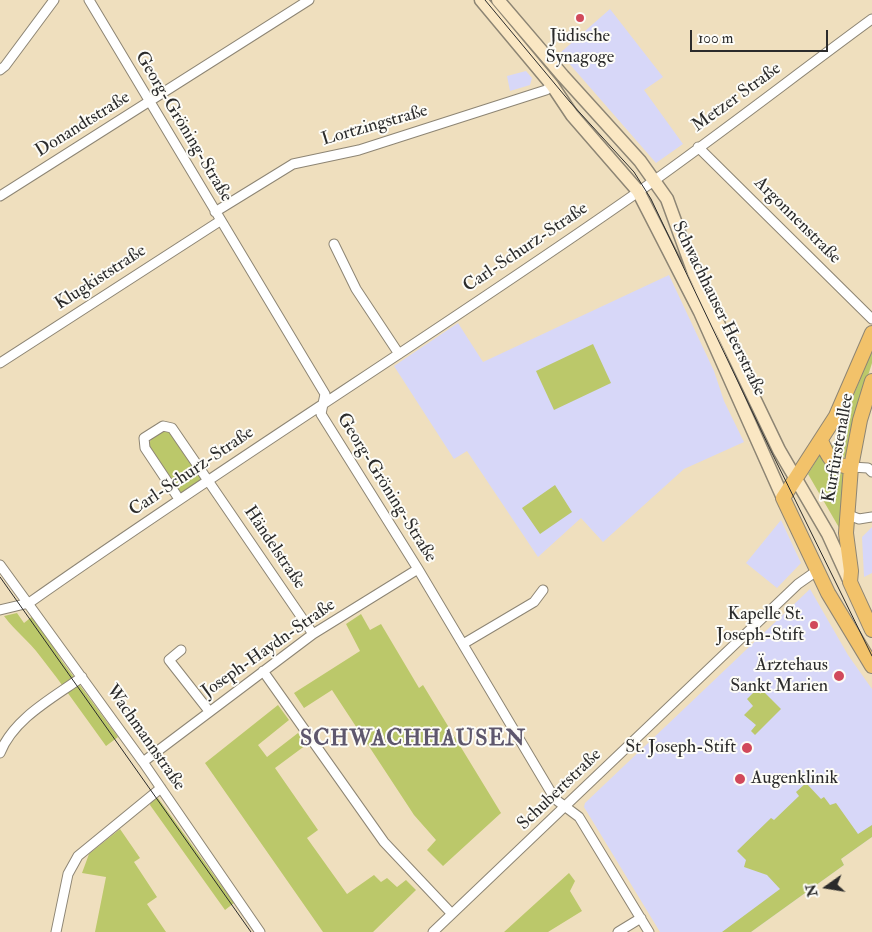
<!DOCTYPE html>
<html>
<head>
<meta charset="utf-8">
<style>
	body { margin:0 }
	#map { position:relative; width:872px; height:932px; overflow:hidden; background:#efdfbe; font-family:"IM FELL Double Pica",serif }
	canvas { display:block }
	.north { position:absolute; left:802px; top:862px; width:50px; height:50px; -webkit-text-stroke:4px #fdfcf7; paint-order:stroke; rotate:257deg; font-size:14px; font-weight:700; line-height:20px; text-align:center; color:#2b2b2b }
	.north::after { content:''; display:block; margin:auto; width:18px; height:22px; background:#2b2b2b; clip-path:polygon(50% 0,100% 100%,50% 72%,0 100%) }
	.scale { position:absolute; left:690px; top:30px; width:138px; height:22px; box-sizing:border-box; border:2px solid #2b2b2b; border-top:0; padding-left:6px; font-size:15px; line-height:18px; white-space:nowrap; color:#2b2b2b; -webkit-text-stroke:4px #fdfcf7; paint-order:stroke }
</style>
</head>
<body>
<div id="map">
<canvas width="872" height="932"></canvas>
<div class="north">N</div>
<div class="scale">100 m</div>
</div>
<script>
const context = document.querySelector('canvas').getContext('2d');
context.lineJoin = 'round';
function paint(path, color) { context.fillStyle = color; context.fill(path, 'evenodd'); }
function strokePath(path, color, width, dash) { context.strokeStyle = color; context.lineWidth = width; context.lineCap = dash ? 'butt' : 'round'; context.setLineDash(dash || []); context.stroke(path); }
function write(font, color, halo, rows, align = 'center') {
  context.font = font + ' "IM FELL Double Pica",serif'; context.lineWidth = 4; context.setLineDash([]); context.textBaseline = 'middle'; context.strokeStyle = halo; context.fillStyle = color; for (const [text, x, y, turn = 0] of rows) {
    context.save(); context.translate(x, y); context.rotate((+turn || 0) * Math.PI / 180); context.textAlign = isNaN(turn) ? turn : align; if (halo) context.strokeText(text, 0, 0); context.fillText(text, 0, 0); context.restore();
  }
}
const built = new Path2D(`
	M 610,9 L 663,77 L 644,90 L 683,144 L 656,163 L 560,53 Z
	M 526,71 L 532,78 L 530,85 L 510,91 L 507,76 Z
	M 669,275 L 714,371 L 724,401 L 744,442 L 684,469 L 603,542 L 581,518 L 538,557 L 467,451 L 454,459 L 394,366 L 458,323 L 483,362 Z
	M 781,520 L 801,563 L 777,588 L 746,563 Z
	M 872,527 L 872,573 L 864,577 L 862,537 Z
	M 810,589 L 848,655 L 872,689 L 872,837 L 841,859 L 844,865 L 751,932 L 660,932 L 584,807 L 585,803 Z`);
const green = new Path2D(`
	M 593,344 L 611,383 L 554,410 L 536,371 Z
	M 872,351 L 872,363 L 856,414 L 847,456 L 840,460 L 831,449 Z
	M 166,430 L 173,432 L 201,475 L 201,481 L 184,492 L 179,492 L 150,450 C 148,438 154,431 166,430 Z
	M 822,451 L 844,471 L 841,531 L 808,474 Z
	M 555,485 L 572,512 L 540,534 L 522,508 Z
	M 17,613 L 24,623 L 34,615 L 62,661 L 118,737 L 106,746 C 84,716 63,685 40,656 C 29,641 15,631 4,616 Z
	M 361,614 L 370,630 L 381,624 L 419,688 L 423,685 L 501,813 L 443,866 L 427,850 L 436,840 L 414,815 L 332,690 L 304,708 L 294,693 L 360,651 L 346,624 Z
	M 759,687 L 781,709 L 755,735 L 751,731 L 756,725 L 744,715 L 753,706 L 747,699 Z
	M 278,705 L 289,720 L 258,745 L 267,757 L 298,733 L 306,745 L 275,768 L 318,830 L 307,838 L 347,894 L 374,875 L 381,882 L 387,878 L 397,887 L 406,880 L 416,890 L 373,932 L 323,932 L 205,763 Z
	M 806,783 L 821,799 L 824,797 L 830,805 L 836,803 L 858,834 L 872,825 L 872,837 L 841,859 L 844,865 L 751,932 L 722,932 L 780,889 L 767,875 L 744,867 L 746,860 L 737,851 L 771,818 L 774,820 L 799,796 L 796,792 Z
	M 158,798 L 234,903 L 225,910 L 150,805 L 151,801 Z
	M 120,829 L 140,858 L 134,862 L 157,897 L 147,904 L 166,932 L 95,932 L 106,877 L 82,873 L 89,854 Z
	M 569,873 L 575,881 L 570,891 L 582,911 L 548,932 L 504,932 Z`);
const minor = new Path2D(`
	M 89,0 L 325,394 L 321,414 L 418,569 L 555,799 L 579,817 L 649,932
	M 0,70 L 5,66 L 54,0
	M 698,147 L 872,319
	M 0,196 L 309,0
	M 215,212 L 293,164 L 359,150 L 546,90 L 552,85
	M 334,244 L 356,289 L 399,354
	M 0,363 L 220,221
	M 851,467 L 868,468 L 872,472
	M 179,499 L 145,448 L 144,438 L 163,426 L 172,428 L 313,634
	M 846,514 L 859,519 L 872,517
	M 0,565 L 143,762 L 260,932
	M 0,610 L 29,603 C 233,459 445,328 648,185 C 724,131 797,74 872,19
	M 463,644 L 534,602 L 543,590
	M 181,650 L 169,660 L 209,711
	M 263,671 L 384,842 L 452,914
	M 0,753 C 14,718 53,698 82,677
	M 143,762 L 313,634 L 418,569
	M 56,932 L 68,874 L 78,856 L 161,788
	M 433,932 L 798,584 L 818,570
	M 618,932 L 641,918`);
const secondary = new Path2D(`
	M 481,0 L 552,85 L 572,115 L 638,191 L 700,312 L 783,498
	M 498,0 L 563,76 L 640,161 L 667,199 L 694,273 L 779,450 L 828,534 L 850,582`);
const primary = new Path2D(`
	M 872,333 L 836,416 L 783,498 L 828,593 L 872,666
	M 872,381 L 860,420 L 851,467 L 846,533 L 851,571 L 850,582 L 872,630
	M 821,441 C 830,459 830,465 851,467`);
const tram = new Path2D(`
	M 485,0 L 570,102 L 634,172 L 651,199 L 770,449 L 872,656
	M 0,577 L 251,932`);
const markers = [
	[580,18,5,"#d1495b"],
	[814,625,5,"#d1495b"],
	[839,676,6,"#d1495b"],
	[747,748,6,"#d1495b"],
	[740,779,6,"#d1495b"]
];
const poiNames = [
	["Jüdische",580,37,"center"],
	["Synagoge",580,58,"center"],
	["Kapelle St.",804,615],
	["Joseph-Stift",804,636],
	["Ärztehaus",828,666],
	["Sankt Marien",828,687],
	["St. Joseph-Stift",736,748],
	["Augenklinik",751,779,"left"]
];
const streetNames = [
	["Metzer Straße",737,98,-36],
	["Donandtstraße",83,125,-32],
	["Lortzingstraße",375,126,-16],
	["Georg-Gröning-Straße",183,127,59],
	["Argonnenstraße",797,221,45],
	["Carl-Schurz-Straße",526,248,-34],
	["Klugkiststraße",101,278,-33],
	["Schwachhauser Heerstraße",718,309,64],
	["Kurfürstenallee",839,448,-80],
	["Carl-Schurz-Straße",192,472,-34],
	["Georg-Gröning-Straße",386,488,58],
	["Händelstraße",274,548,56],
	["Joseph-Haydn-Straße",269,649,-35],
	["Wachmannstraße",145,738,55],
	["Schubertstraße",560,790,-44]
];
const districtNames = [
	["SCHWACHHAUSEN",413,740]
];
paint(built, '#d7d7f8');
paint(green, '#bbc86a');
strokePath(minor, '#8d8574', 11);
strokePath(secondary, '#8d8574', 15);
strokePath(primary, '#8d8574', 16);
strokePath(minor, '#fff', 9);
strokePath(secondary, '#fae7c3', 12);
strokePath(primary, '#f2c26a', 14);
strokePath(tram, '#2b2b2b', 1);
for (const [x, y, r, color] of markers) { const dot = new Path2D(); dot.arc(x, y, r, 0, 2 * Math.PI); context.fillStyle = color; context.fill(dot); strokePath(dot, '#fdfcf7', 2); }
write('18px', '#2b2b2b', '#fdfcf7', poiNames, 'right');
write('18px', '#2b2b2b', '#fdfcf7', streetNames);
context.letterSpacing = '1px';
write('bold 22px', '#5e576d', '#fdfcf7', districtNames);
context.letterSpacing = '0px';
</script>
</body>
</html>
